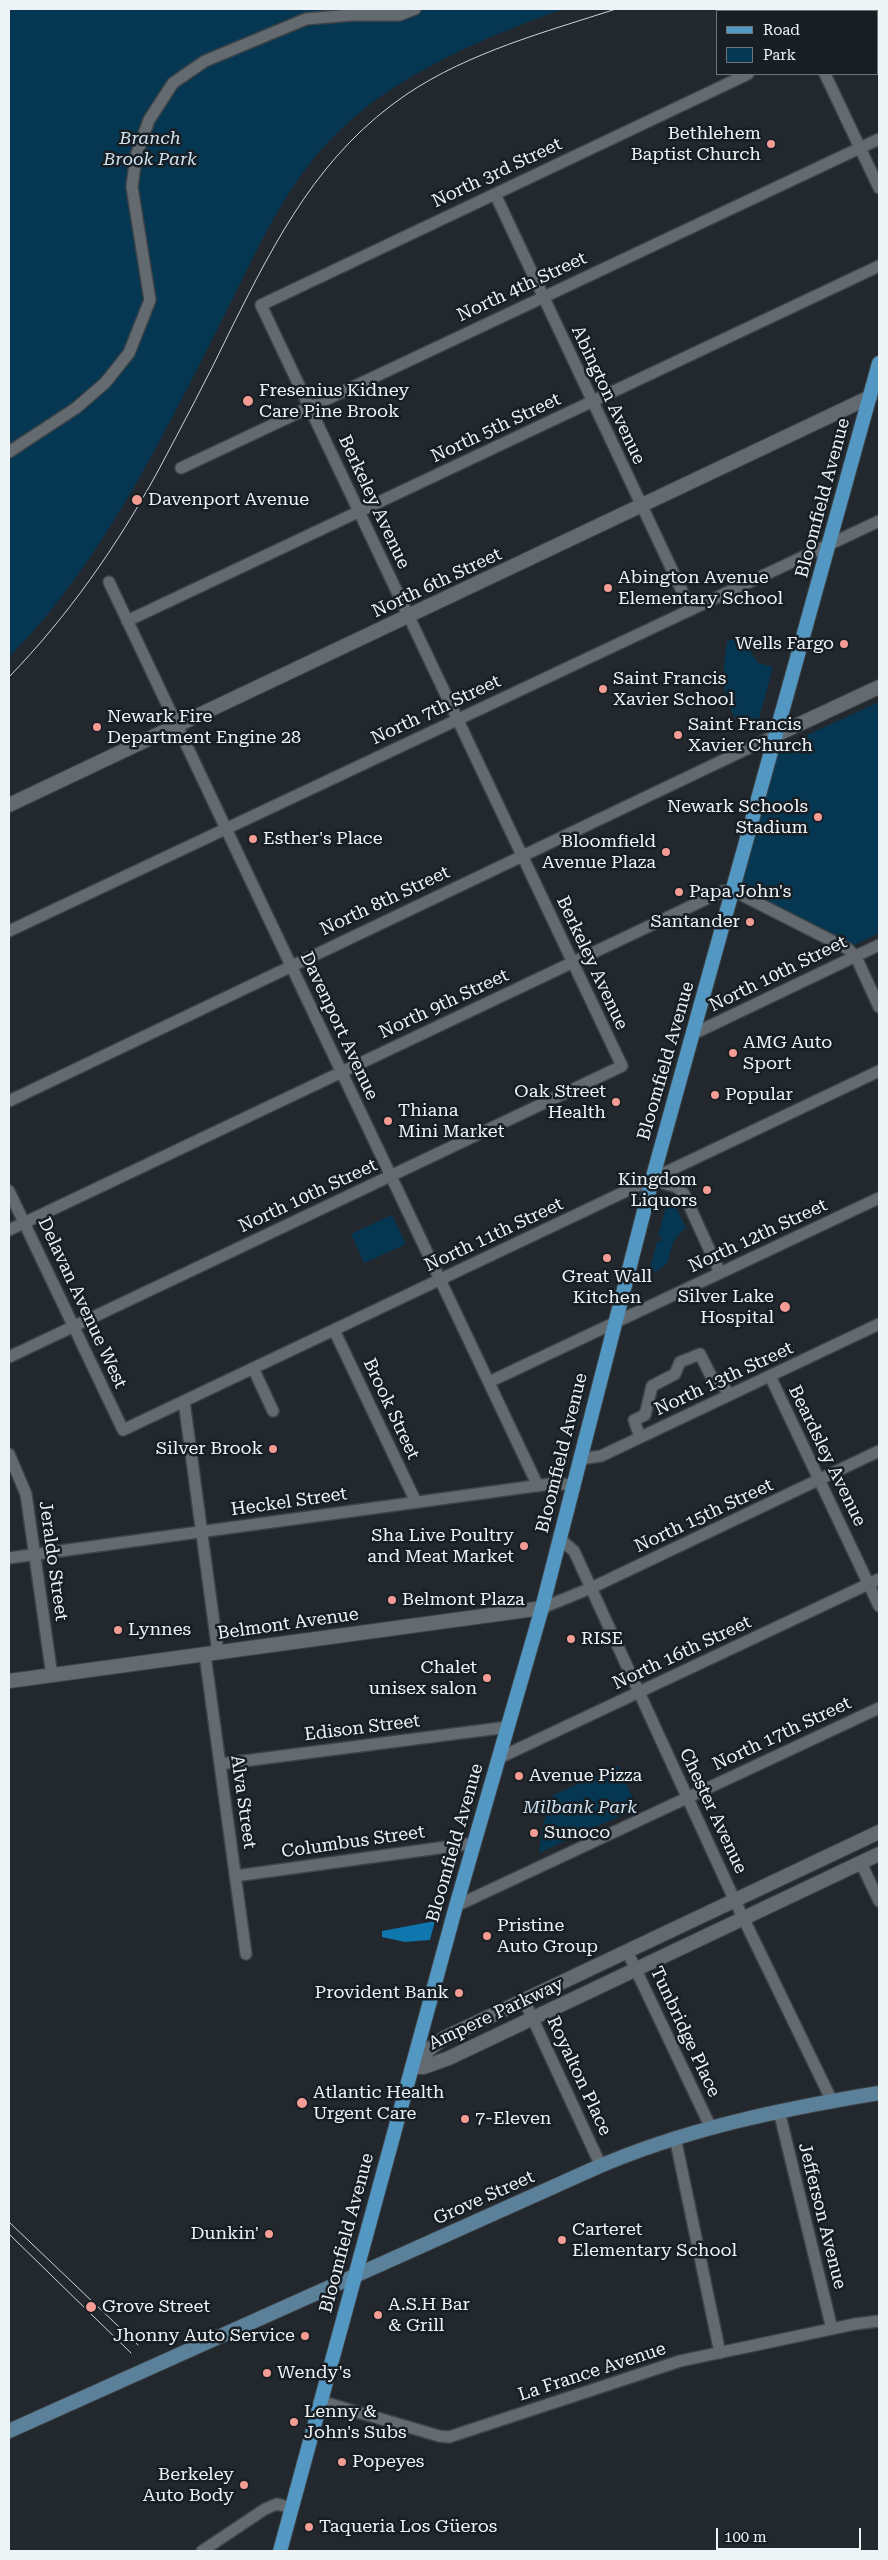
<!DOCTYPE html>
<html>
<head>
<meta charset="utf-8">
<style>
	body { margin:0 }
	#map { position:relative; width:888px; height:2560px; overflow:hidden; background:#22282e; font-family:"Roboto Serif",serif }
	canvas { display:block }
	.frame { position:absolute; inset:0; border:10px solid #eef3f6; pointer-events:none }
	.legend { position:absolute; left:716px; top:10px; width:162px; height:65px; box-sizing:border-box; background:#181f24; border:1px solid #6e7478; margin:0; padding:6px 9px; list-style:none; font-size:15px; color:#eef3f6 }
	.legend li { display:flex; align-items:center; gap:10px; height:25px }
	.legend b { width:25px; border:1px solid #6e7478 }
	.scale { position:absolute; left:716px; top:2528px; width:145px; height:22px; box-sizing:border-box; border:2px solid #eef3f6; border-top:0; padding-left:6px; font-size:15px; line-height:18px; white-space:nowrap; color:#eef3f6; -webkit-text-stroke:4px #181f24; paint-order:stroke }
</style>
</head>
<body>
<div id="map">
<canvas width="888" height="2560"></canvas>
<div class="frame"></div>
<ul class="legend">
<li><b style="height:6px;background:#5397c3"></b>Road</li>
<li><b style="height:14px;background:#053753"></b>Park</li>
</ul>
<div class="scale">100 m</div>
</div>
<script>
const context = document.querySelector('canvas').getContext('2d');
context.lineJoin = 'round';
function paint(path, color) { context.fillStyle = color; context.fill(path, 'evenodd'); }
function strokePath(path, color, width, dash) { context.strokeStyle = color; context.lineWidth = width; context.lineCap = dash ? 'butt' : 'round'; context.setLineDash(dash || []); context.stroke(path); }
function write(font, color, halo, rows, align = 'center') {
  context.font = font + ' "Roboto Serif",serif'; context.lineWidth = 5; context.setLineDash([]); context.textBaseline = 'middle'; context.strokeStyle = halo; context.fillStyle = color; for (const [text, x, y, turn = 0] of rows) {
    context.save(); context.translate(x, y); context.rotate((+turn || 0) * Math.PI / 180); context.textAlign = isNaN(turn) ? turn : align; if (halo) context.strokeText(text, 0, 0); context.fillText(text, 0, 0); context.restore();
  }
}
const green = new Path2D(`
	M 9,9 L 563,9 C 481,39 392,75 330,140 C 281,191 253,260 221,322 C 163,436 100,566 9,657 Z
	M 742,637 L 758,663 L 773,667 L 757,726 L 751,732 L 747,732 C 719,702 722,679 727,641 Z
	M 879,702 L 879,933 L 851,947 L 738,888 L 776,737 L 781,747 Z
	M 672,1199 L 686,1228 C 669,1241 673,1250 667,1263 L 658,1271 L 649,1272 L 657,1242 L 660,1242 L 662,1237 L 658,1236 L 668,1200 Z
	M 392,1215 L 406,1244 L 364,1263 L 351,1234 Z
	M 619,1766 L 637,1808 L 539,1853 L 543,1825 L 553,1795 Z`);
const water = new Path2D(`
	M 435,1921 L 430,1940 L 405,1942 L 382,1937 L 382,1931 Z`);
const minor = new Path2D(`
	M 877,13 L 879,12
	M 825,74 L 879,188
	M 495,194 L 691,610
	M 9,452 L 76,408 L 105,383 L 129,353 L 150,300 L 132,187 L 136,156 L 149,120 L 173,83 L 205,61 L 306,19 L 351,15 L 399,15 L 415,9
	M 181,468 L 879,139
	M 109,582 L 538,1486
	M 127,621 L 879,266
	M 9,931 L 879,521
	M 693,1034 L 879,945
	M 9,1101 L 776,735
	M 652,1180 L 677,1187 L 684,1194 L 720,1273
	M 9,1191 L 123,1430 L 879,1071
	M 9,1230 L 723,891 L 734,891 L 848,949 L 856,957 L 879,1007
	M 334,1330 L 416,1502
	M 9,1357 L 622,1066 L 261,305 L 748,74
	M 253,1368 L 273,1411
	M 770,1376 L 879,1606
	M 489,1382 L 879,1198
	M 184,1401 L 218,1653
	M 640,1437 L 634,1420 L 645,1415 L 652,1386 L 675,1374 L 680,1362 L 700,1354 L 711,1376 L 721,1382 L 729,1395
	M 9,1454 L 26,1494 L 52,1676
	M 581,1459 L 601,1456 L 879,1324
	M 560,1539 L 574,1551 L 735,1901 L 832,2101
	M 9,1558 L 557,1483 L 574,1486
	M 542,1608 L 591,1588 L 879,1451
	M 205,1655 L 246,1954
	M 499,1758 L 879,1579
	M 220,1764 L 508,1727
	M 861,1863 L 879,1901
	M 235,1876 L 475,1843
	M 456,1906 L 879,1708
	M 627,1951 L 711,2128
	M 524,2000 L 601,2166
	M 779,2111 L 832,2329
	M 675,2137 L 720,2353
	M 320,2401 L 439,2436 L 449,2437 L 680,2361 L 855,2324 L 879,2321
	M 202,2551 L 265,2509 L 277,2504 L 291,2508`);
const tertiary = new Path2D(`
	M 776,735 L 879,687
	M 9,805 L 870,397
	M 9,1681 L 542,1608
	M 412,2067 L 427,2051 L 444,2038 L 879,1832
	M 412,2067 L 424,2067 L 449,2058 L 879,1854`);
const secondary = new Path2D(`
	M 9,2431 L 593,2169 C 684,2129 782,2109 879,2093`);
const primary = new Path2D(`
	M 280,2551 L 456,1906 L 542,1608 L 652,1180 L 879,363`);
const tram = new Path2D(`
	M 9,677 C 68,616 117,546 158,471 C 183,424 208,377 231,329 C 277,237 320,153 407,94 C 470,52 545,32 616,9
	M 9,2222 L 138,2345
	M 9,2234 L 131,2353`);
const markers = [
	[771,144,5,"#f59c95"],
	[248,401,6,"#f59c95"],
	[137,500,6,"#f59c95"],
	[608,588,5,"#f59c95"],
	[844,644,5,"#f59c95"],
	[603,689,5,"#f59c95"],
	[97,727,5,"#f59c95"],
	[678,735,5,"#f59c95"],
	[818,817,5,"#f59c95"],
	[253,839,5,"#f59c95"],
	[666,852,5,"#f59c95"],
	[679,892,5,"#f59c95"],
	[750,922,5,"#f59c95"],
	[733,1053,5,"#f59c95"],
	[715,1095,5,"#f59c95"],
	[616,1102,5,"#f59c95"],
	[388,1121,5,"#f59c95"],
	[707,1190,5,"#f59c95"],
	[607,1258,5,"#f59c95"],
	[785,1307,6,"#f59c95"],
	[273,1449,5,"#f59c95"],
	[524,1546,5,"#f59c95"],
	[392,1600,5,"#f59c95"],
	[118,1630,5,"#f59c95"],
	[571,1639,5,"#f59c95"],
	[487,1678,5,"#f59c95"],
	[519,1776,5,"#f59c95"],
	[534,1833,5,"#f59c95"],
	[487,1936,5,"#f59c95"],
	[459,1993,5,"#f59c95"],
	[302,2103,6,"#f59c95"],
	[465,2119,5,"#f59c95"],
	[269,2234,5,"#f59c95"],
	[562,2240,5,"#f59c95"],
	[91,2307,6,"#f59c95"],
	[378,2315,5,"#f59c95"],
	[305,2336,5,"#f59c95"],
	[267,2373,5,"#f59c95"],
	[294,2422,5,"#f59c95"],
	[342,2462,5,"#f59c95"],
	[244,2485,5,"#f59c95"],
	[309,2527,5,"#f59c95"]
];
const poiNames = [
	["Bethlehem",761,134,"right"],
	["Baptist Church",761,155,"right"],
	["Fresenius Kidney",259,391],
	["Care Pine Brook",259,412],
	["Davenport Avenue",148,500],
	["Abington Avenue",618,578],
	["Elementary School",618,599],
	["Wells Fargo",834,644,"right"],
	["Saint Francis",613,679],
	["Xavier School",613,700],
	["Newark Fire",107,717],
	["Department Engine 28",107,738],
	["Saint Francis",688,725],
	["Xavier Church",688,746],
	["Newark Schools",808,807,"right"],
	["Stadium",808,828,"right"],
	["Esther's Place",263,839],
	["Bloomfield",656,842,"right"],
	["Avenue Plaza",656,863,"right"],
	["Papa John's",689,892],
	["Santander",740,922,"right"],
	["AMG Auto",743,1043],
	["Sport",743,1064],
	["Oak Street",606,1092,"right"],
	["Health",606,1113,"right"],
	["Popular",725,1095],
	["Thiana",398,1111],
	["Mini Market",398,1132],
	["Kingdom",697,1180,"right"],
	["Liquors",697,1201,"right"],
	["Great Wall",607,1277,"center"],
	["Kitchen",607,1298,"center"],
	["Silver Lake",774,1297,"right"],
	["Hospital",774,1318,"right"],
	["Silver Brook",263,1449,"right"],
	["Sha Live Poultry",514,1536,"right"],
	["and Meat Market",514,1557,"right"],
	["Belmont Plaza",402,1600],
	["Lynnes",128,1630],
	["RISE",581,1639],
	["Chalet",477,1668,"right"],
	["unisex salon",477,1689,"right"],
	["Avenue Pizza",529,1776],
	["Sunoco",544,1833],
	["Pristine",497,1926],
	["Auto Group",497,1947],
	["Provident Bank",449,1993,"right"],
	["Atlantic Health",313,2093],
	["Urgent Care",313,2114],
	["7-Eleven",475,2119],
	["Carteret",572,2230],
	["Elementary School",572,2251],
	["Dunkin'",259,2234,"right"],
	["A.S.H Bar",388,2305],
	["& Grill",388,2326],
	["Grove Street",102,2307],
	["Jhonny Auto Service",295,2336,"right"],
	["Wendy's",277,2373],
	["Lenny &",304,2412],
	["John's Subs",304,2433],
	["Popeyes",352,2462],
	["Berkeley",234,2475,"right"],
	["Auto Body",234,2496,"right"],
	["Taqueria Los Güeros",319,2527]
];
const parkNames = [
	["Branch",150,139],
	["Brook Park",150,160],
	["Milbank Park",580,1808]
];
const streetNames = [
	["North 3rd Street",497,173,-25],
	["North 4th Street",522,287,-25],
	["Abington Avenue",608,395,65],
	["North 5th Street",496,428,-25],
	["Bloomfield Avenue",823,498,-75],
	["Berkeley Avenue",374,502,65],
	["North 6th Street",437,583,-25],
	["North 7th Street",436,710,-25],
	["North 8th Street",385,901,-25],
	["Berkeley Avenue",592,963,65],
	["North 10th Street",778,974,-26],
	["North 9th Street",444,1004,-25],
	["Davenport Avenue",339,1026,65],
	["Bloomfield Avenue",666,1061,-74],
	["North 10th Street",308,1196,-25],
	["North 11th Street",494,1235,-25],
	["North 12th Street",758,1236,-25],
	["Delavan Avenue West",82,1303,65],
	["North 13th Street",724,1379,-25],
	["Brook Street",391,1409,65],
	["Bloomfield Avenue",562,1453,-76],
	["Beardsley Avenue",827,1456,64],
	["Heckel Street",289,1502,-8],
	["North 15th Street",704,1516,-25],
	["Jeraldo Street",53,1561,82],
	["Belmont Avenue",288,1624,-8],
	["North 16th Street",682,1653,-25],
	["Edison Street",362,1728,-7],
	["North 17th Street",782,1734,-25],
	["Alva Street",243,1802,82],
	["Chester Avenue",713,1811,65],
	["Columbus Street",353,1842,-8],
	["Bloomfield Avenue",455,1843,-74],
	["Ampere Parkway",496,2014,-25],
	["Tunbridge Place",685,2032,65],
	["Royalton Place",579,2076,65],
	["Grove Street",484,2198,-24],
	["Jefferson Avenue",822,2216,76],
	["Bloomfield Avenue",347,2233,-75],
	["La France Avenue",592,2372,-18]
];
paint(green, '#053753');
paint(water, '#1076ae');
strokePath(minor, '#3d4347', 14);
strokePath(tertiary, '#3d4347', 16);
strokePath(secondary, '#3d4347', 16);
strokePath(primary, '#3d4347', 16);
strokePath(minor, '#636b71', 11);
strokePath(tertiary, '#636b71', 14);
strokePath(secondary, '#5b819a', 14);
strokePath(primary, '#5397c3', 14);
strokePath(tram, '#ced4d7', 1);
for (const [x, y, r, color] of markers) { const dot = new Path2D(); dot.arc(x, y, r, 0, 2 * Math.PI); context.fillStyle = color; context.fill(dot); strokePath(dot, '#181f24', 2); }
write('18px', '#eef3f6', '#181f24', poiNames, 'left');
write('italic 18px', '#cee2f1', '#181f24', parkNames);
write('18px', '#eef3f6', '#181f24', streetNames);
</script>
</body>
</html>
